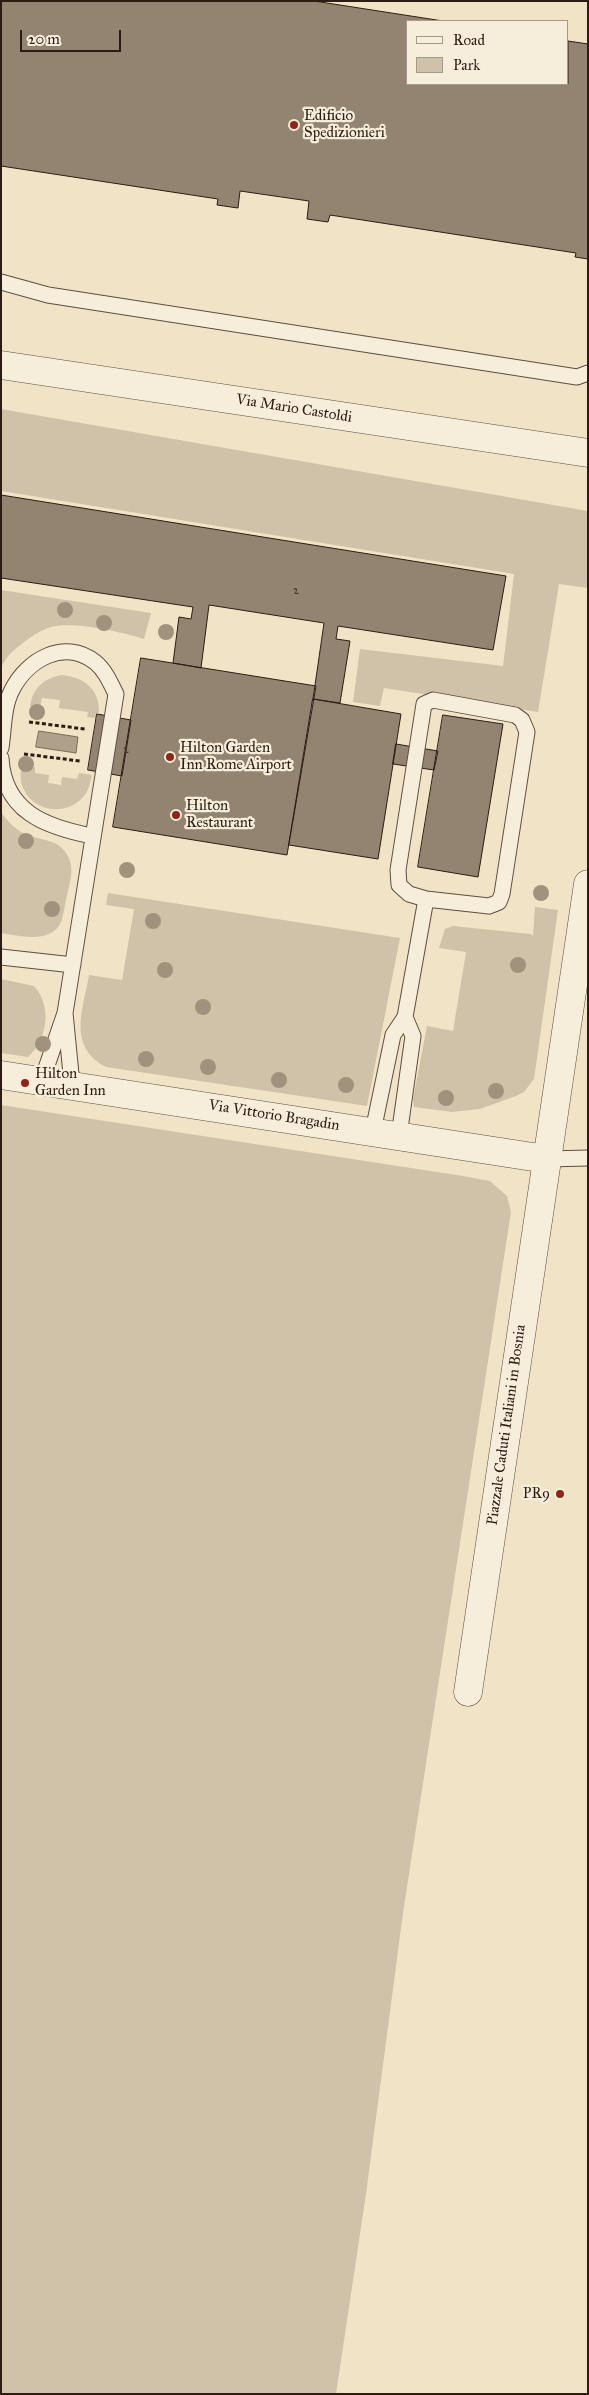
<!DOCTYPE html>
<html>
<head>
<meta charset="utf-8">
<style>
	body { margin:0 }
	#map { position:relative; width:589px; height:2395px; overflow:hidden; background:#f1e4c6; font-family:"IM FELL Great Primer",serif }
	canvas { display:block }
	.frame { position:absolute; inset:0; border:2px solid #2c1c14; pointer-events:none }
	.legend { position:absolute; left:406px; top:20px; width:162px; height:65px; box-sizing:border-box; background:#f6edda; border:1px solid #a5998b; margin:0; padding:6px 9px; list-style:none; font-size:15px; color:#2c1c14 }
	.legend li { display:flex; align-items:center; gap:10px; height:25px }
	.legend b { width:25px; border:1px solid #a5998b }
	.scale { position:absolute; left:20px; top:30px; width:101px; height:22px; box-sizing:border-box; border:2px solid #2c1c14; border-top:0; padding-left:6px; font-size:15px; line-height:18px; white-space:nowrap; color:#2c1c14; -webkit-text-stroke:4px #f6edda; paint-order:stroke }
</style>
</head>
<body>
<div id="map">
<canvas width="589" height="2395"></canvas>
<div class="frame"></div>
<ul class="legend">
<li><b style="height:6px;background:#f6edda"></b>Road</li>
<li><b style="height:14px;background:#d0c2a8"></b>Park</li>
</ul>
<div class="scale">20 m</div>
</div>
<script>
const context = document.querySelector('canvas').getContext('2d');
context.lineJoin = 'round';
function paint(path, color) { context.fillStyle = color; context.fill(path, 'evenodd'); }
function strokePath(path, color, width, dash) { context.strokeStyle = color; context.lineWidth = width; context.lineCap = dash ? 'butt' : 'round'; context.setLineDash(dash || []); context.stroke(path); }
function write(font, color, halo, rows, align = 'center') {
  context.font = font + ' "IM FELL Great Primer",serif'; context.lineWidth = 4.5; context.setLineDash([]); context.textBaseline = 'middle'; context.strokeStyle = halo; context.fillStyle = color; for (const [text, x, y, turn = 0] of rows) {
    context.save(); context.translate(x, y); context.rotate((+turn || 0) * Math.PI / 180); context.textAlign = isNaN(turn) ? turn : align; if (halo) context.strokeText(text, 0, 0); context.fillText(text, 0, 0); context.restore();
  }
}
const green = new Path2D(`
	M 1,409 L 588,511 L 588,588 L 559,584 L 538,712 L 384,688 L 380,706 L 353,702 L 360,649 L 503,666 L 514,574 L 1,491 Z
	M 1,590 L 151,613 L 144,639 C 123,632 71,621 51,627 C 41,630 32,636 24,642 C 14,650 6,656 1,668 Z
	M 61,675 C 84,677 100,689 99,713 L 96,713 L 95,718 L 87,717 L 88,712 L 59,708 L 60,700 L 42,698 L 40,707 L 30,706 C 33,688 43,679 61,675 Z
	M 21,766 L 35,767 L 35,773 L 49,775 L 48,783 L 61,785 L 62,777 L 77,779 L 79,773 L 92,775 C 90,783 89,791 83,797 C 66,817 31,812 22,785 C 20,780 21,772 21,766 Z
	M 1,812 C 7,821 17,831 27,835 C 44,841 60,839 69,858 C 74,870 70,883 67,895 C 65,904 64,913 61,922 C 52,944 19,936 1,933 Z
	M 108,893 L 400,938 L 367,1106 L 106,1067 C 67,1046 83,1011 89,975 L 122,980 L 134,909 L 106,905 Z
	M 535,907 L 558,910 L 534,1079 L 524,1092 L 516,1096 L 480,1109 L 452,1112 L 414,1107 L 413,1099 L 427,1026 L 453,1031 L 466,952 L 439,948 L 445,929 L 453,926 L 531,934 L 533,936 Z
	M 1,979 L 34,986 C 52,1005 48,1040 28,1057 L 1,1053 Z
	M 1,1105 L 463,1176 L 490,1181 L 507,1196 L 511,1212 L 403,1913 L 366,2194 L 336,2394 L 1,2394 Z`);
const water = new Path2D(`
	M 39,731 L 78,737 L 76,753 L 36,747 Z`);
const building = new Path2D(`
	M 1,1 L 314,1 L 443,21 L 408,21 L 408,84 L 568,84 L 568,41 L 588,44 L 588,259 L 575,257 L 576,253 L 330,215 L 328,222 L 307,219 L 309,201 L 240,191 L 238,208 L 217,205 L 218,199 L 1,166 Z
	M 1,495 L 506,576 L 493,650 L 338,626 L 336,639 L 350,641 L 340,703 L 313,699 L 324,623 L 209,605 L 201,668 L 173,663 L 179,617 L 191,619 L 193,607 L 1,578 Z
	M 141,658 L 316,686 L 287,855 L 113,827 Z
	M 313,699 L 401,714 L 378,859 L 289,845 Z
	M 97,714 L 131,720 L 122,776 L 88,770 Z
	M 443,715 L 503,724 L 478,877 L 418,867 Z
	M 396,744 L 438,751 L 434,770 L 393,764 Z`);
const path = new Path2D(`
	M 29,722 L 85,729
	M 24,754 L 80,761`);
const service = new Path2D(`
	M 1,282 L 48,295 L 577,377 L 588,373
	M 433,700 L 515,715 L 522,720 L 527,732 L 502,894 L 499,902 L 489,906 L 426,899 L 409,894 L 399,885 L 398,870 L 424,704 Z
	M 1,748 C 4,729 3,707 12,690 C 27,660 64,638 95,662 C 105,670 110,682 116,694 L 65,1013
	M 1,758 C 4,812 46,827 92,836
	M 1,957 L 73,965
	M 42,1080 L 65,1013 L 72,1084
	M 373,1131 L 393,1035 L 405,1017 L 426,899
	M 399,1136 L 413,1036 L 405,1017
	M 546,1159 L 588,1158`);
const minor = new Path2D(`
	M 1,365 L 588,453
	M 1,1075 L 546,1159
	M 468,1692 L 588,884`);
const trees = [
	[65,610],
	[104,623],
	[166,632],
	[37,712],
	[26,764],
	[26,841],
	[127,870],
	[541,893],
	[52,909],
	[153,921],
	[518,965],
	[165,970],
	[203,1007],
	[43,1044],
	[146,1059],
	[208,1067],
	[279,1080],
	[346,1085],
	[496,1091],
	[446,1098]
];
const markers = [
	[294,125,5,"#8f2418"],
	[170,757,5,"#8f2418"],
	[176,815,5,"#8f2418"],
	[25,1083,5,"#8f2418"],
	[560,1494,5,"#8f2418"]
];
const numberNames = [
	["2",296,591],
	["2",126,750]
];
const poiNames = [
	["Edificio",304,116],
	["Spedizionieri",304,133],
	["Hilton Garden",180,748],
	["Inn Rome Airport",180,765],
	["Hilton",186,806],
	["Restaurant",186,823],
	["Hilton",35,1074],
	["Garden Inn",35,1091],
	["PR9",550,1494,"right"]
];
const streetNames = [
	["Via Mario Castoldi",294,409,9],
	["Via Vittorio Bragadin",274,1116,9],
	["Piazzale Caduti Italiani in Bosnia",507,1425,-82]
];
paint(green, '#d0c2a8');
paint(water, '#aea089');
strokePath(water, '#7a6b5a', 1);
paint(building, '#928471');
strokePath(building, '#2c1c14', 1);
strokePath(service, '#5d4e40', 17);
strokePath(minor, '#5d4e40', 29);
strokePath(path, '#2c1c14', 3, [4, 2.5]);
strokePath(service, '#f6edda', 15);
strokePath(minor, '#f6edda', 28);
context.fillStyle = '#a0927c';
for (const [x, y] of trees) { context.beginPath(); context.arc(x, y, 8, 0, 2 * Math.PI); context.fill(); }
for (const [x, y, r, color] of markers) { const dot = new Path2D(); dot.arc(x, y, r, 0, 2 * Math.PI); context.fillStyle = color; context.fill(dot); strokePath(dot, '#f6edda', 2); }
write('12px', '#46362b', null, numberNames);
write('15px', '#2c1c14', '#f6edda', poiNames, 'left');
write('15px', '#2c1c14', '#f6edda', streetNames);
</script>
</body>
</html>
